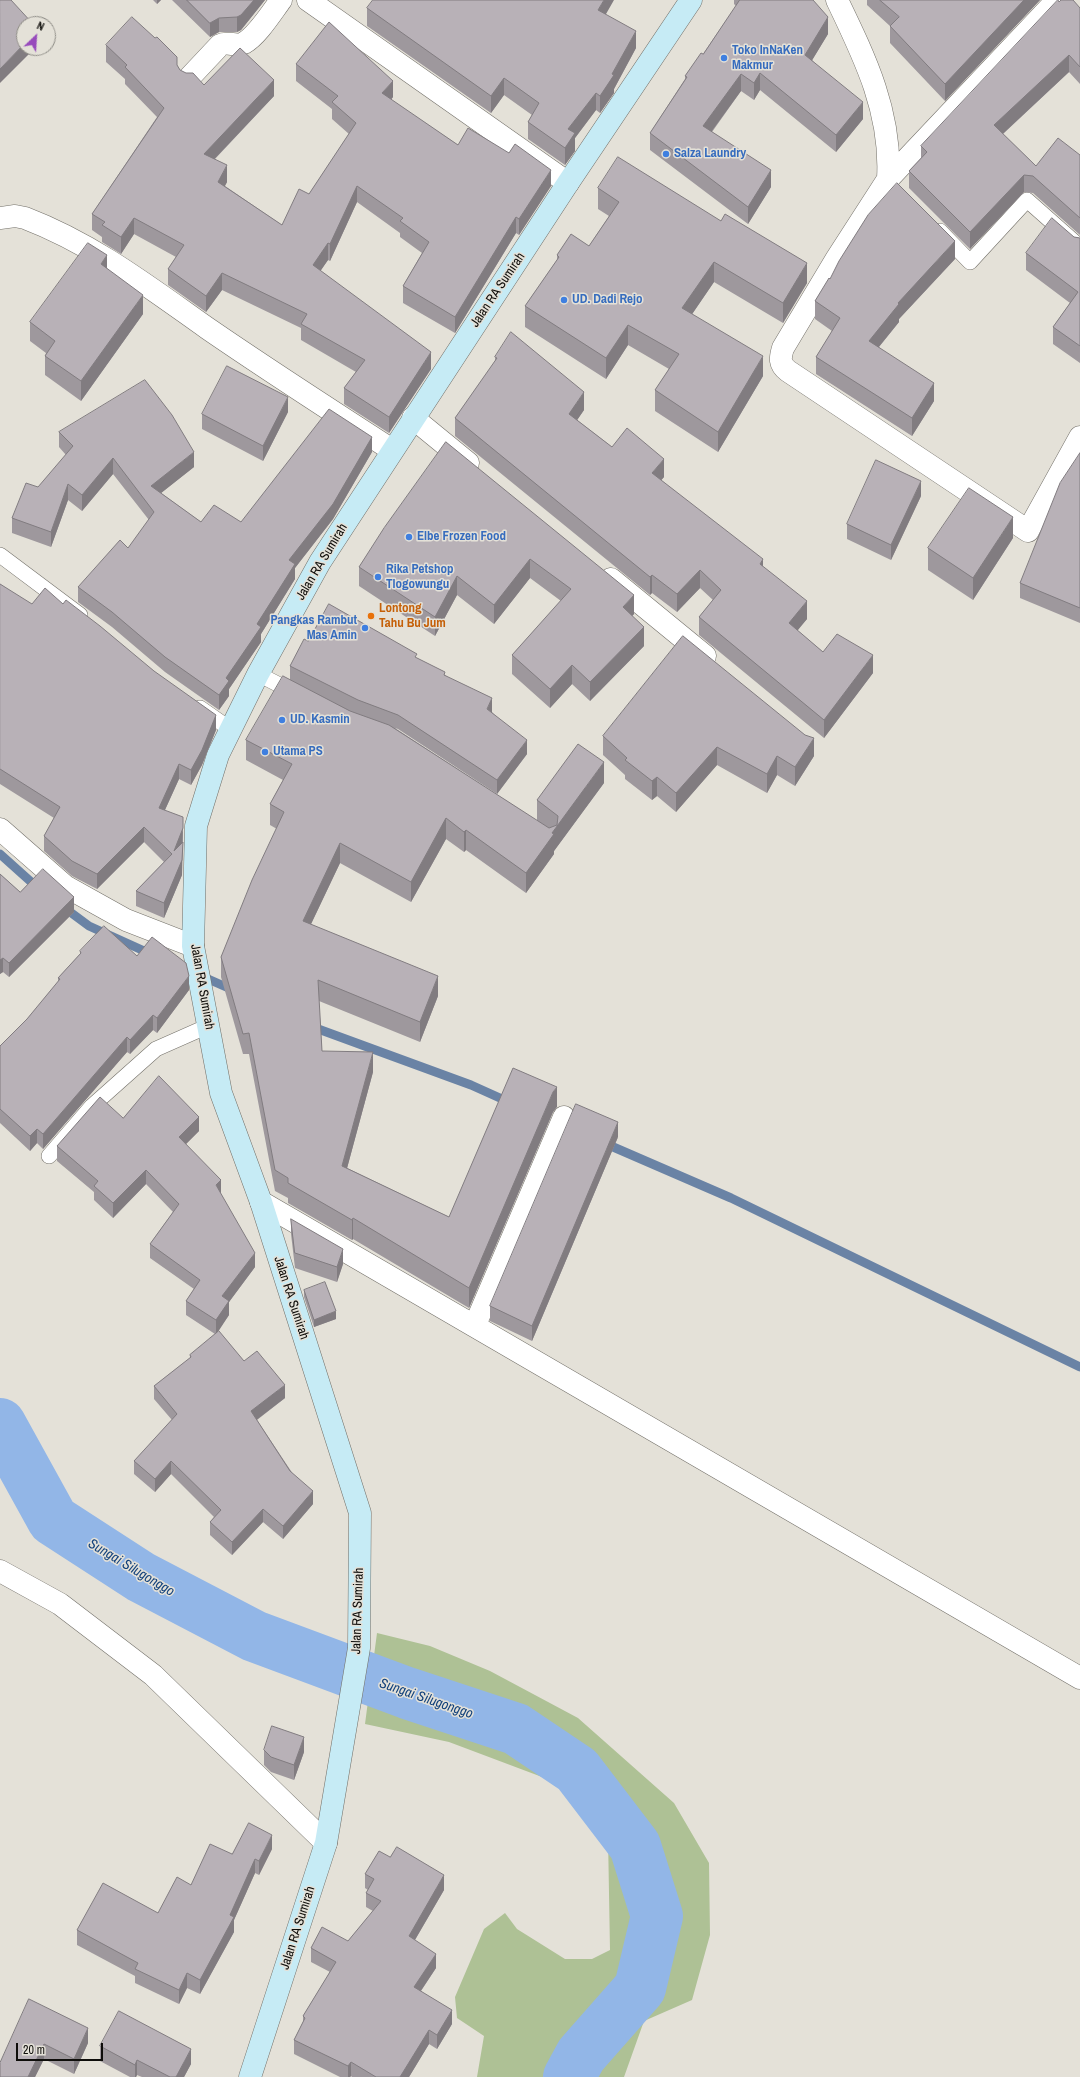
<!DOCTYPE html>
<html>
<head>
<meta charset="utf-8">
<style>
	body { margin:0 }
	#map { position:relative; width:1080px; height:2077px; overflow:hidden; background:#e4e1d8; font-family:"Archivo Narrow",sans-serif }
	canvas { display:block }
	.north { position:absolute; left:16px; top:16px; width:40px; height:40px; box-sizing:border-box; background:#e4e1d8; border:1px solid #8e8c86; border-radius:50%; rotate:25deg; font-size:11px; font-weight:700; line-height:16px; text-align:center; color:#0e0d0a }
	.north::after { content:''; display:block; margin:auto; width:14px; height:18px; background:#974abc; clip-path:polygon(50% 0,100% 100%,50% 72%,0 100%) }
	.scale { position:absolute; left:16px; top:2043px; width:87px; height:18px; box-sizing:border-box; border:2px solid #0e0d0a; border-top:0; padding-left:5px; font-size:12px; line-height:14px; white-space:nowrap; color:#0e0d0a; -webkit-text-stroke:3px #e4e1d8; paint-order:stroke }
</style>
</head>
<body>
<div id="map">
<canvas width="1080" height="2077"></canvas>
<div class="north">N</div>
<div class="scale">20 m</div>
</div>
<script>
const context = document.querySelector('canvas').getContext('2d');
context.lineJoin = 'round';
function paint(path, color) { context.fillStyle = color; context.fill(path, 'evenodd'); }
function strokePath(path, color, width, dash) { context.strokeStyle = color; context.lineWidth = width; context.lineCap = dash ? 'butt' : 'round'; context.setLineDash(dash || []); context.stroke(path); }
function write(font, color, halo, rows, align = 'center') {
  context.font = font + ' "Archivo Narrow",sans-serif'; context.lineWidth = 3; context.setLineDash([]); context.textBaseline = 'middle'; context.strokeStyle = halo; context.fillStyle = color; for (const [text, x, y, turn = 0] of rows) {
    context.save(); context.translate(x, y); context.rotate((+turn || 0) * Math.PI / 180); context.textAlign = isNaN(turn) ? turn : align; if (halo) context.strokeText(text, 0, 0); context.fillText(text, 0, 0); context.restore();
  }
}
const green = new Path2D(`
	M 377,1633 L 430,1646 L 490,1671 L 578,1718 L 674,1803 L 709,1863 L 710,1935 L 692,2000 L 644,2021 L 624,2077 L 477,2077 L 484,2036 L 457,2018 L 455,1997 L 484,1929 L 505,1913 L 517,1929 L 565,1959 L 592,1959 L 610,1950 L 608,1836 L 582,1809 L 550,1780 L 449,1742 L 365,1724 Z`);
const stream = new Path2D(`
	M 0,854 L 39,889
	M 62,906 L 89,926 L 153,955
	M 199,975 L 233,990
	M 310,1026 L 471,1085 L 511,1103
	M 604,1143 L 731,1198 L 1080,1367`);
const river = new Path2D(`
	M 0,1424 L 53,1520 L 141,1577 L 254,1636 L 407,1693 L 516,1729 L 577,1770 L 635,1846 L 657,1916 L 640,1988 L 581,2055 L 569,2077`);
const lane = new Path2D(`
	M 940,231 L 970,262 L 1027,200 L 1080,247
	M 0,555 L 80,615
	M 258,674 L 297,694
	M 200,708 L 230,729
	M 49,1156 L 92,1106 L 156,1049 L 208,1026`);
const street = new Path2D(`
	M 308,0 L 568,183
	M 837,0 C 865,58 892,113 888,179
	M 1057,0 L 888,179 L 837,258 L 783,348 C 780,358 779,364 788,371 L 1028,531 L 1080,437
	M 189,78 L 220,45 C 228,41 236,47 244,43 C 257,36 272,12 281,0
	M 0,218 L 15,216 L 25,218 C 93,244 149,287 207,328 C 268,370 330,410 392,450
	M 413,418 L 468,463
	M 611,579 L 705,656
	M 0,829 L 65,886 L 126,920 L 193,946
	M 261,1202 L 1080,1678
	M 475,1325 L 564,1117
	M 0,1571 L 60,1604 L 153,1675 L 326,1843`);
const secondary = new Path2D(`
	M 250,2077 L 326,1843 L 359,1648 L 360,1513 L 261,1202 L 221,1093 L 193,946 L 196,826 L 218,755 L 258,674 L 320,562 L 568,183 L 691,0`);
const wall = new Path2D(`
	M 153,0 L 161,0 L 157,4 Z
	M 172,0 L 265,0 L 241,30 L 237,32 L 219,32 L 210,37 Z
	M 734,0 L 813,0 L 828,34 L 812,60 L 863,119 L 836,152 L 760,90 L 754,100 L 741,91 L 712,132 L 771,187 L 748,224 L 650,150 L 650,133 L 685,79 L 685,76 L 703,54 L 736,6 L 734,4 Z
	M 867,0 L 1040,0 L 945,101 L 890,43 L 890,26 L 867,5 Z
	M 1059,2 L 1080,8 L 1080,84 L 1069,72 L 1003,134 L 1036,166 L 1080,155 L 1080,235 L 1033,193 L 1024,192 L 970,249 L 909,188 L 909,171 L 921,158 L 921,146 Z
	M 367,8 L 605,14 L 636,48 L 614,89 L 614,93 L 600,113 L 596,110 L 575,138 L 575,151 L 565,165 L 528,139 L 528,122 L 532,115 L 504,95 L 491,113 L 367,26 Z
	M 106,45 L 177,65 L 180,70 L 204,85 L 274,96 L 215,159 L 227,182 L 225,186 L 282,225 L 309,194 L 349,134 L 332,119 L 332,109 L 296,81 L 296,64 L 393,97 L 391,100 L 458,145 L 551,186 L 519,235 L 516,233 L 455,333 L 403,303 L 403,286 L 422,253 L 400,237 L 400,233 L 357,202 L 330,261 L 328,260 L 320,271 L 431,369 L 389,433 L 344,404 L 344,388 L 356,372 L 301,340 L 301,328 L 222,290 L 206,312 L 168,285 L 168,269 L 176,257 L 134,234 L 121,254 L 102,242 L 102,237 L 92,230 L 92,214 L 157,117 L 125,84 L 125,79 L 106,62 Z
	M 598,188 L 807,283 L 783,323 L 714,282 L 692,314 L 763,376 L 718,452 L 655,411 L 655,390 L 669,369 L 628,345 L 606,379 L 525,327 L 525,306 L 557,260 L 557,255 L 589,246 L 609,216 L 598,209 Z
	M 1074,237 L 1080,238 L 1080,363 L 1053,344 L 1053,327 L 1070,303 L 1026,270 L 1026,253 Z
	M 955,259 L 899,319 L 899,322 L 879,347 L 934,401 L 912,436 L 816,374 L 816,357 L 832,331 L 815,319 L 815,301 L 830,279 Z
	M 107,268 L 143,314 L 81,401 L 45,375 L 45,356 L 46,353 L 30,341 L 30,322 Z
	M 495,357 L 584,410 L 577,420 L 612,447 L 664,477 L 661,480 L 763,567 L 807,619 L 797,630 L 823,652 L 873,673 L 824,738 L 699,635 L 699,617 L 713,600 L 700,588 L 677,612 L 652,593 L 650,595 L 455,436 L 455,418 L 495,362 Z
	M 288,412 L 263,461 L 202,429 L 202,414 Z
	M 59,432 L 194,467 L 161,493 L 201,522 L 241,522 L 372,452 L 333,519 L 295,568 L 295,579 L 261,634 L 261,642 L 229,689 L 229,696 L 219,710 L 165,672 L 112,627 L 78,602 L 78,587 L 128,548 L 149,520 L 113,474 L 82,511 L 68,500 L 51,547 L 12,533 L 12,518 L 66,455 L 59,447 Z
	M 446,442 L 634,614 L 632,616 L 644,646 L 590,701 L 572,684 L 550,708 L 512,674 L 512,655 L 561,601 L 530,578 L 494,624 L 457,595 L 435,636 L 359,586 L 359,567 Z
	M 1080,453 L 1080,623 L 1020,598 L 1020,583 Z
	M 921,496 L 891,560 L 847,539 L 847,524 Z
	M 1013,538 L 973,600 L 928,570 L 928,548 Z
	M 0,584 L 216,730 L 202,765 L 191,785 L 179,779 L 165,810 L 183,832 L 182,875 L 164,918 L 136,906 L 136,891 L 164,862 L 144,842 L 97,889 L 72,876 L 44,851 L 44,836 L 54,818 L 0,784 Z
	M 683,636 L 814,756 L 795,786 L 777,775 L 767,793 L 717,765 L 676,812 L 657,796 L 652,800 L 625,779 L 625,775 L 603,755 L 603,736 Z
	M 308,641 L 417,658 L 445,675 L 492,712 L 527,754 L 497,794 L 398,729 L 395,728 L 537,821 L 537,800 L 604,783 L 554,851 L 554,854 L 526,893 L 466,850 L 464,852 L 446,839 L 411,902 L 340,863 L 311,924 L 438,996 L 420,1042 L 319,1001 L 322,1051 L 373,1072 L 347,1168 L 449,1217 L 557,1107 L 553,1112 L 469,1308 L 353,1239 L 352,1240 L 288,1203 L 288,1198 L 275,1191 L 249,1054 L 243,1054 L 221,977 L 221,957 L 277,829 L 270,825 L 270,804 L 283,780 L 246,760 L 246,740 L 290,680 L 290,666 Z
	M 0,874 L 20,892 L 74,912 L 9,977 L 3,972 L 0,974 Z
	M 80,951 L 137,956 L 189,990 L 157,1033 L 153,1030 L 130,1054 L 127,1052 L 43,1149 L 37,1143 L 30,1151 L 0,1123 L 0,1046 L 27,1019 L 58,982 L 58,978 L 80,954 Z
	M 123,1118 L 199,1131 L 186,1144 L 221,1194 L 255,1267 L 229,1302 L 229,1315 L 216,1333 L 244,1361 L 285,1398 L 257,1420 L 313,1504 L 283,1539 L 263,1522 L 232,1555 L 210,1535 L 210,1522 L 214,1517 L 171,1474 L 155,1492 L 134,1474 L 134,1461 L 172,1420 L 154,1399 L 154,1386 L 190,1358 L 190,1355 L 215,1334 L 186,1315 L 186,1301 L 194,1289 L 150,1258 L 150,1244 L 173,1212 L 146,1184 L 113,1218 L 94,1200 L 94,1192 L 57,1161 L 57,1146 Z
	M 618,1137 L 532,1341 L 490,1321 L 490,1306 Z
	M 291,1219 L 343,1264 L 337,1282 L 295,1268 L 291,1234 Z
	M 304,1290 L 336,1319 L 314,1327 L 304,1297 Z
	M 264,1750 L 304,1752 L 294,1780 L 271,1772 L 264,1765 Z
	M 272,1849 L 259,1875 L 255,1873 L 234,1920 L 234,1932 L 200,1994 L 187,1988 L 179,2004 L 135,1983 L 135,1976 L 77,1945 L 77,1930 L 158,1913 L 191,1885 L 232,1854 Z
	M 365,1874 L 444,1890 L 415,1940 L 436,1968 L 421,1991 L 452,2024 L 437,2049 L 429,2044 L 409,2077 L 352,2077 L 351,2076 L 350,2077 L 340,2077 L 294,2054 L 294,2040 L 303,2022 L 303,2016 L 330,1972 L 311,1962 L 311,1948 L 348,1941 L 373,1911 L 366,1907 L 366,1893 L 368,1890 L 365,1888 Z
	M 29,1999 L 88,2043 L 74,2074 L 44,2059 L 35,2077 L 0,2077 Z
	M 100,2046 L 191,2064 L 184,2077 L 142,2077 L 137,2075 L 136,2077 L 130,2077 L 100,2061 Z`);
const shadedWall = new Path2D(`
	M 157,0 L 161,0 L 157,4 Z
	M 254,0 L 265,0 L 241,30 L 237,32 L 237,17 Z
	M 604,0 L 614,0 L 598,28 L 598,10 Z
	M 1024,0 L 1040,0 L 945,101 L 945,84 Z
	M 828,17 L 828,34 L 805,72 L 805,55 Z
	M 219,18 L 219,32 L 210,37 L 210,23 Z
	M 636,31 L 636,48 L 614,89 L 614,93 L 600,113 L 600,96 Z
	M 24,44 L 24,48 L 35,48 L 0,83 L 0,69 Z
	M 1069,55 L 1069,72 L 994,142 L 994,125 Z
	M 760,73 L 760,90 L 754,100 L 754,83 Z
	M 741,74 L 741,91 L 703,143 L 703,126 Z
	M 504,78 L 504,95 L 491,113 L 491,96 Z
	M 274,80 L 274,96 L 204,170 L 204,154 Z
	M 393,81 L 393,97 L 382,110 L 382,93 Z
	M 596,93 L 596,110 L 575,138 L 575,151 L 565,165 L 565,148 L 568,129 Z
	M 863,102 L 863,119 L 836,152 L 836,135 Z
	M 227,165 L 227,182 L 218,198 L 218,182 Z
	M 551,170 L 551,186 L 519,235 L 519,219 Z
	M 771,170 L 771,187 L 748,224 L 748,207 Z
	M 1024,175 L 1024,192 L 970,249 L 970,232 Z
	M 357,186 L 357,202 L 330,261 L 330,244 Z
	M 516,217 L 516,233 L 455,333 L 455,317 Z
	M 134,218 L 134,234 L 121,254 L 121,237 Z
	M 955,241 L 955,259 L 899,319 L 899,322 L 869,359 L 869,341 L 898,303 Z
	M 328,243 L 328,260 L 313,282 L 313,265 Z
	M 107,255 L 107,274 L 101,264 Z
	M 714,262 L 714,282 L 682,329 L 682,308 Z
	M 807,263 L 807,283 L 783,323 L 783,303 Z
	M 222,273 L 222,290 L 206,312 L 206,296 Z
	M 143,295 L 143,314 L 81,401 L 81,381 Z
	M 628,325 L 628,345 L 606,379 L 606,358 Z
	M 431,352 L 431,369 L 389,433 L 389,417 Z
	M 763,356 L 763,376 L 718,452 L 718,432 Z
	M 934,383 L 934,401 L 912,436 L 912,418 Z
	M 584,392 L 584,410 L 569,432 L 569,414 Z
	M 288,397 L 288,412 L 263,461 L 263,446 Z
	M 372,437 L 372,452 L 333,519 L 295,568 L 295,579 L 261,634 L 261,642 L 229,689 L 229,696 L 219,710 L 219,695 L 226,678 L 257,624 L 289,560 Z
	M 194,452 L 194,467 L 151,501 L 151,486 Z
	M 113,458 L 113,474 L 82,511 L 82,495 Z
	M 664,459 L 664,477 L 652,491 L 652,473 Z
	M 921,481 L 921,496 L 891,560 L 891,545 Z
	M 68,484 L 68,500 L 51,547 L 51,532 Z
	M 1013,517 L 1013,538 L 973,600 L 973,578 Z
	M 530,559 L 530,578 L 494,624 L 494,605 Z
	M 763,559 L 763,577 L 760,564 Z
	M 700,570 L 700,588 L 677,612 L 677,594 Z
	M 652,575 L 652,593 L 650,595 L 650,577 Z
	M 457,576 L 457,595 L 435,636 L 435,617 Z
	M 634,595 L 634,614 L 623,626 L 623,607 Z
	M 807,601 L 807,619 L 789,641 L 789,623 Z
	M 644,627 L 644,646 L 590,701 L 590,682 Z
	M 873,655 L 873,673 L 824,738 L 824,720 Z
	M 572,665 L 572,684 L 550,708 L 550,689 Z
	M 492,698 L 492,713 L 487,709 Z
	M 216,715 L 216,730 L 202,765 L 191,785 L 191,770 Z
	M 814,738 L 814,756 L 795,786 L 795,767 Z
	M 527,740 L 527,754 L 497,794 L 497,780 Z
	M 717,747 L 717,765 L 676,812 L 676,793 Z
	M 777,756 L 777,775 L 767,793 L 767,774 Z
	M 604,762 L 604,783 L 554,851 L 554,854 L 526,893 L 526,873 L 552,833 Z
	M 179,764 L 179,779 L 159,823 L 159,808 Z
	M 657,777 L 657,796 L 652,800 L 652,781 Z
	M 183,817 L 182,875 L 164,918 L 164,903 L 174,851 Z
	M 446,818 L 446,839 L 411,902 L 411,882 Z
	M 144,827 L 144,842 L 97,889 L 97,874 Z
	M 466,830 L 466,850 L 464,852 L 464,832 Z
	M 340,843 L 340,863 L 303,941 L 303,921 Z
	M 74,897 L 74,912 L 9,977 L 9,963 Z
	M 3,958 L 3,972 L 0,974 L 0,960 Z
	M 189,976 L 189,990 L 157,1033 L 157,1018 Z
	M 438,976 L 438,996 L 420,1042 L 420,1022 Z
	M 153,1015 L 153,1030 L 130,1054 L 130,1040 Z
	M 127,1037 L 127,1052 L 43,1149 L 43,1134 Z
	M 373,1052 L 373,1072 L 342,1187 L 342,1166 Z
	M 557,1087 L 557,1107 L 553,1112 L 469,1308 L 469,1288 L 553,1092 Z
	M 199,1117 L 199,1131 L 179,1151 L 179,1137 Z
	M 618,1122 L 618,1137 L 532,1341 L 532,1326 Z
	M 37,1129 L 37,1143 L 30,1151 L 30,1136 Z
	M 146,1170 L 146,1184 L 113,1218 L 113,1203 Z
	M 221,1180 L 221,1195 L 216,1185 Z
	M 353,1218 L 353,1239 L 352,1240 L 352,1220 Z
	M 343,1249 L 343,1264 L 337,1282 L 337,1267 Z
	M 255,1253 L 255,1267 L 229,1302 L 229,1315 L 216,1335 L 216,1320 L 222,1296 Z
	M 336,1311 L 336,1319 L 314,1327 L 314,1320 Z
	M 285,1385 L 285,1398 L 251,1424 L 251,1411 Z
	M 171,1461 L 171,1474 L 155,1492 L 155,1479 Z
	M 313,1491 L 313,1504 L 283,1539 L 283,1526 Z
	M 263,1509 L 263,1522 L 232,1555 L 232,1542 Z
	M 304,1737 L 304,1752 L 294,1780 L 294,1765 Z
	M 272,1835 L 272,1849 L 259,1875 L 259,1861 Z
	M 255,1859 L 255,1873 L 234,1920 L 234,1932 L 200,1994 L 200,1980 Z
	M 444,1875 L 444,1890 L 409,1950 L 409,1936 Z
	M 436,1954 L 436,1968 L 414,2001 L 414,1987 Z
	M 187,1973 L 187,1988 L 179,2004 L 179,1990 Z
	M 452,2010 L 452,2024 L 437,2049 L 437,2035 Z
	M 88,2028 L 88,2043 L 74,2074 L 74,2059 Z
	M 429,2030 L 429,2044 L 409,2077 L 400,2077 Z
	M 44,2044 L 44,2059 L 35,2077 L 28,2077 Z
	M 191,2049 L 191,2064 L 184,2077 L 176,2077 Z
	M 137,2060 L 137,2075 L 136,2077 L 135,2077 L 135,2065 Z
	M 351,2062 L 351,2076 L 350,2077 L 348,2077 L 348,2066 Z`);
const building = new Path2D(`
	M 0,0 L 11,0 L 33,24 L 24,24 L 24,44 L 0,69 Z
	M 187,0 L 254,0 L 241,15 L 237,17 L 219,18 L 210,23 Z
	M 373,0 L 604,0 L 598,10 L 636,31 L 612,74 L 614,75 L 600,96 L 596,93 L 568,129 L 575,133 L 565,148 L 528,122 L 539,103 L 504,78 L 491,96 L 367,8 Z
	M 740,0 L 813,0 L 828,17 L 805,55 L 863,102 L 836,135 L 760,73 L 754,83 L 741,74 L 703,126 L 771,170 L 748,207 L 650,133 L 687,77 L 685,76 L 701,53 L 703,54 Z
	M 880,0 L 1024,0 L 945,84 L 890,26 L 899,17 Z
	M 1058,0 L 1059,2 L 1061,0 L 1073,0 L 1080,8 L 1080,67 L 1069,55 L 994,125 L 1036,166 L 1058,138 L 1080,155 L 1080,218 L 1033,176 L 1024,175 L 970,232 L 909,171 L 927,152 L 921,146 Z
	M 132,17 L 155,38 L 157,37 L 177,57 L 177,65 L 180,70 L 186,73 L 193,73 L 204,85 L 240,48 L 274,80 L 204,154 L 227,165 L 218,182 L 282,225 L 299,189 L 309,194 L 356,123 L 332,102 L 338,96 L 296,64 L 329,22 L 393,81 L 382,93 L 458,145 L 468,128 L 509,153 L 515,144 L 551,170 L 519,219 L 516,217 L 455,317 L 403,286 L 429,242 L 400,221 L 403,218 L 357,186 L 330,244 L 328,243 L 313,265 L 431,352 L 389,417 L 344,388 L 365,360 L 301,324 L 307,314 L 222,273 L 206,296 L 168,269 L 184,245 L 134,218 L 121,237 L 102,225 L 105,222 L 92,214 L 164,108 L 125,67 L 127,65 L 106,45 Z
	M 618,157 L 721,221 L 725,214 L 807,263 L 783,303 L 714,262 L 682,308 L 763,356 L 718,432 L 655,390 L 679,354 L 628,325 L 606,358 L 525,306 L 559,257 L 557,255 L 571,234 L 589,246 L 619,202 L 598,188 Z
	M 897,183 L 955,241 L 898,303 L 899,304 L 869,341 L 934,383 L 912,418 L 816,357 L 840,318 L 815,301 L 829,278 L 830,279 L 839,261 L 868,215 Z
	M 1052,218 L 1074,237 L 1080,238 L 1080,346 L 1053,327 L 1078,292 L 1026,253 Z
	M 88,243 L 107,255 L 101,264 L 143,295 L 81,381 L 45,356 L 55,341 L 30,322 Z
	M 511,332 L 584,392 L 569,414 L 612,447 L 627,428 L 664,459 L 652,473 L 763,559 L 760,564 L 807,601 L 789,623 L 823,652 L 837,634 L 873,655 L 824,720 L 699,617 L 721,590 L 700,570 L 677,594 L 652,575 L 650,577 L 455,418 L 497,358 L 495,357 Z
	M 227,366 L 288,397 L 263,446 L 202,414 Z
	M 145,380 L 172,415 L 194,452 L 151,486 L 201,522 L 214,505 L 241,522 L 329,409 L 372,437 L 333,504 L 289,560 L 295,564 L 257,624 L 261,627 L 226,678 L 229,681 L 219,695 L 165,657 L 112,612 L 78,587 L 120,540 L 128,548 L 154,512 L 113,458 L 82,495 L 68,484 L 51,532 L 12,518 L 26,483 L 38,487 L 73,446 L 59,432 Z
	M 446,442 L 634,595 L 623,607 L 644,627 L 590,682 L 572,665 L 550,689 L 512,655 L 571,589 L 530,559 L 494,605 L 457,576 L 435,617 L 359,567 L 384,528 Z
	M 1080,453 L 1080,608 L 1020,583 L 1060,483 Z
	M 876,460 L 921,481 L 891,545 L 847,524 Z
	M 969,488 L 1013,517 L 973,578 L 928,548 Z
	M 0,584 L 32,604 L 45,588 L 63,604 L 66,600 L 100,626 L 154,671 L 216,715 L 202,750 L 191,770 L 179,764 L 159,808 L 183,817 L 183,828 L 174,851 L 183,842 L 182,860 L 164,903 L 136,891 L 172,854 L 144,827 L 97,874 L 72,861 L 44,836 L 60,807 L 0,769 Z
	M 329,604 L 417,654 L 415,657 L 445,672 L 444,675 L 492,698 L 487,709 L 527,740 L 497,780 L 398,715 L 358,700 L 290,666 L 304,639 L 308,641 Z
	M 683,636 L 805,735 L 814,738 L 795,767 L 777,756 L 767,774 L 717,747 L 676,793 L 657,777 L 652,781 L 625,760 L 627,758 L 603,736 Z
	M 283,676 L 350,711 L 389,725 L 549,828 L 557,825 L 558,816 L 537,800 L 578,744 L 604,762 L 552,833 L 554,834 L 526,873 L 466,830 L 464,832 L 446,818 L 411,882 L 340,843 L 303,921 L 438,976 L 420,1022 L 318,980 L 322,1051 L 373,1052 L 342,1166 L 449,1217 L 513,1068 L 557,1087 L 553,1092 L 469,1288 L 353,1218 L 352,1220 L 288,1183 L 288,1178 L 275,1170 L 249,1033 L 243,1034 L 221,957 L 252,880 L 284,812 L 270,804 L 292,764 L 246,740 Z
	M 43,869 L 74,897 L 9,963 L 3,958 L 0,960 L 0,874 L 20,892 Z
	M 104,926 L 137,956 L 152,937 L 186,963 L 189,976 L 157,1018 L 153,1015 L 130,1040 L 127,1037 L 43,1134 L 37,1129 L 30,1136 L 0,1109 L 0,1046 L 27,1019 L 60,979 L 58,978 L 81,953 L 80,951 Z
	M 159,1076 L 199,1117 L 179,1137 L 221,1180 L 216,1185 L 255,1253 L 222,1296 L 229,1301 L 216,1320 L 186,1301 L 200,1280 L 150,1244 L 179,1204 L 146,1170 L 113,1203 L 94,1186 L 98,1181 L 57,1146 L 100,1097 L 123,1118 Z
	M 576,1104 L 618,1122 L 532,1326 L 490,1306 Z
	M 291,1219 L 343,1249 L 337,1267 L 295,1253 Z
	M 325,1282 L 336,1311 L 314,1320 L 304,1290 Z
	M 219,1331 L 244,1361 L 257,1351 L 285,1385 L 251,1411 L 290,1471 L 313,1491 L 283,1526 L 263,1509 L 232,1542 L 210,1522 L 221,1510 L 171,1461 L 155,1479 L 134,1461 L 177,1414 L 154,1386 L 191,1357 L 190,1355 Z
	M 272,1726 L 304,1737 L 294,1765 L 271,1757 L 264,1750 Z
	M 249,1823 L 272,1835 L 259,1861 L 255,1859 L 230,1915 L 234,1917 L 200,1980 L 187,1973 L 179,1990 L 135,1969 L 138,1963 L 77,1930 L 103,1883 L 158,1913 L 177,1877 L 191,1885 L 210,1844 L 232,1854 Z
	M 397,1847 L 444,1875 L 409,1936 L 436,1954 L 414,1987 L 452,2010 L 437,2035 L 429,2030 L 400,2077 L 376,2077 L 351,2062 L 348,2066 L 294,2040 L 305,2018 L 303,2016 L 336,1962 L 311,1948 L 322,1927 L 348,1941 L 381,1901 L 366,1893 L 374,1879 L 365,1874 L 379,1851 L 390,1857 Z
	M 29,1999 L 88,2028 L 74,2059 L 44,2044 L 28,2077 L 0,2077 L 0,2063 Z
	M 119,2011 L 191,2049 L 176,2077 L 170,2077 L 137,2060 L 135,2065 L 100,2046 Z`);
const markers = [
	[724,58,4,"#3f7fe0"],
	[666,154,4,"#3f7fe0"],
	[564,300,4,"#3f7fe0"],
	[409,537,4,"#3f7fe0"],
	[378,577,4,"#3f7fe0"],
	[371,616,4,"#e8710a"],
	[365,628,4,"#3f7fe0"],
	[282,720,4,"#3f7fe0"],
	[265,752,4,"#3f7fe0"]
];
const shopNames = [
	["Toko InNaKen",732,51],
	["Makmur",732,66],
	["Salza Laundry",674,154],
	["UD. Dadi Rejo",572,300],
	["Elbe Frozen Food",417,537],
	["Rika Petshop",386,570],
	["Tlogowungu",386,585],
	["Pangkas Rambut",357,621,"right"],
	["Mas Amin",357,636,"right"],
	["UD. Kasmin",290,720],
	["Utama PS",273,752]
];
const streetNames = [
	["Jalan RA Sumirah",498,290,-56],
	["Jalan RA Sumirah",322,562,-59],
	["Jalan RA Sumirah",202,987,80],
	["Jalan RA Sumirah",291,1298,72],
	["Jalan RA Sumirah",358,1611,-88],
	["Jalan RA Sumirah",298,1928,-72]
];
const foodNames = [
	["Lontong",379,609],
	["Tahu Bu Jum",379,624]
];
const waterNames = [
	["Sungai Silugonggo",131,1568,31],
	["Sungai Silugonggo",426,1699,19]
];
paint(green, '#aec195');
strokePath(stream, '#6a83a5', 9);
strokePath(river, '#92b6e7', 52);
strokePath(lane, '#737069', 16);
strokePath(street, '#737069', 23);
strokePath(secondary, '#737069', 23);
strokePath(lane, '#fff', 15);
strokePath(street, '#fff', 22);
strokePath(secondary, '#c6ebf5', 22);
paint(wall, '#9e989d');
paint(shadedWall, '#817c80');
paint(building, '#b8b1b7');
strokePath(building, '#817c80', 1);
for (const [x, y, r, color] of markers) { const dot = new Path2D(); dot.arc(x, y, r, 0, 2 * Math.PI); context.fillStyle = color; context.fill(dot); strokePath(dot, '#e4e1d8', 1.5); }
write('bold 13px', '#366cbe', '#e4e1d8', shopNames, 'left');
write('13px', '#0e0d0a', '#e4e1d8', streetNames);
write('bold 13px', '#c56008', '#e4e1d8', foodNames, 'left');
write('italic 14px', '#13427c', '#e4e1d8', waterNames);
</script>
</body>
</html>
